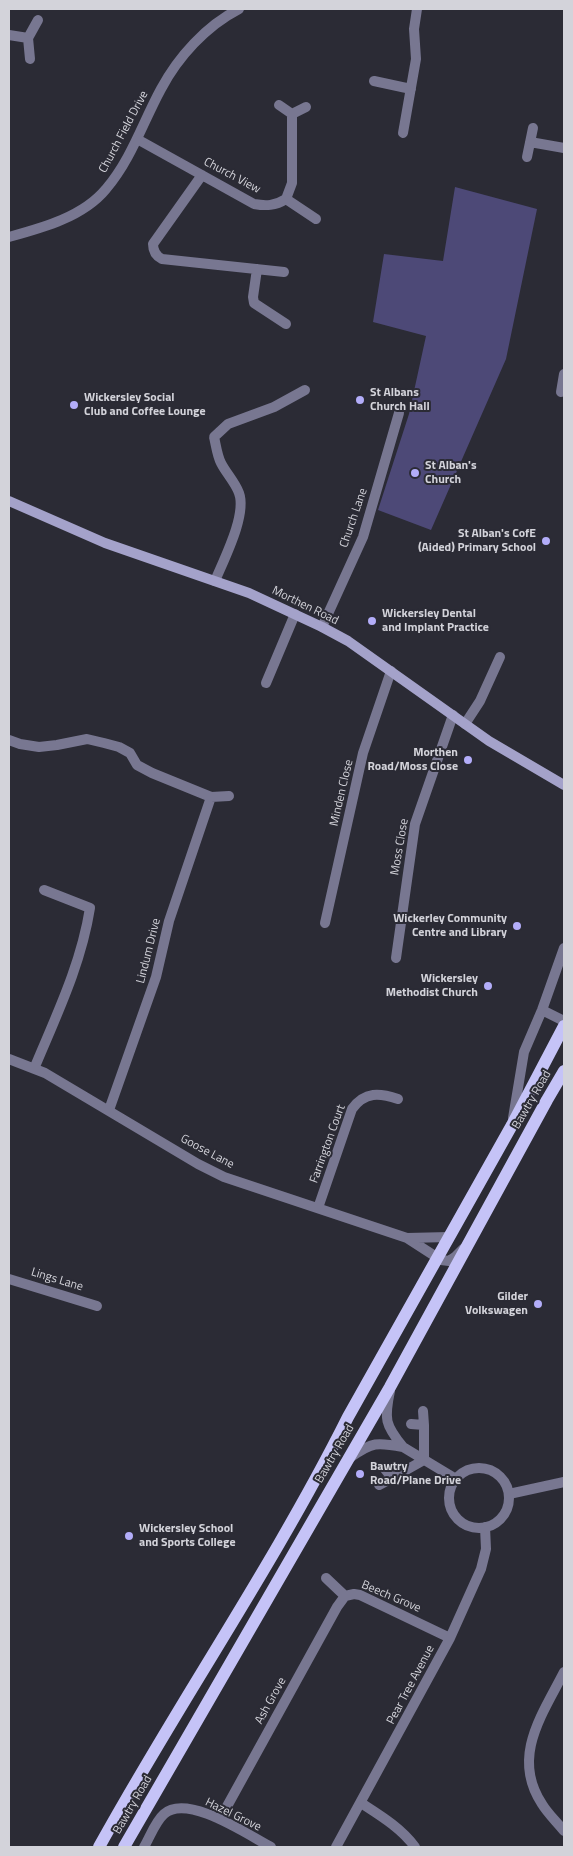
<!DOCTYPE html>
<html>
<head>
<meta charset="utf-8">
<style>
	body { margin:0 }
	#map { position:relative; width:573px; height:1856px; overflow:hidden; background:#2b2b35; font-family:"Titillium Web",sans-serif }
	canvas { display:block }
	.frame { position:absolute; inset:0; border:10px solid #d3d3da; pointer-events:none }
</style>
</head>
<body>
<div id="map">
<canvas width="573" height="1856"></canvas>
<div class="frame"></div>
</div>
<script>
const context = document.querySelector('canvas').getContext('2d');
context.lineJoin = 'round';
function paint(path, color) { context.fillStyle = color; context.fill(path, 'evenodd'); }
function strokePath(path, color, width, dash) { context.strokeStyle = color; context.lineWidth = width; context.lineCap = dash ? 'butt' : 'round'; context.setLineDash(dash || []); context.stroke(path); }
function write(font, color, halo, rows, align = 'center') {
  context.font = font + ' "Titillium Web",sans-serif'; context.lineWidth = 4; context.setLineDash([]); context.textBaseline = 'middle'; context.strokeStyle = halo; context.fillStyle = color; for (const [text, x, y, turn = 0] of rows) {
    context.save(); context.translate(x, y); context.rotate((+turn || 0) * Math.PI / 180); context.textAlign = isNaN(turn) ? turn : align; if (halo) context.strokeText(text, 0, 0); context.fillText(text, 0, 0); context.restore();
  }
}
const green = new Path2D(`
	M 455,187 L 537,209 L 506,359 L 431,530 L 378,510 L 409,414 L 426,336 L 373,322 L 384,254 L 443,261 Z`);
const minor = new Path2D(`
	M 9,35 L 28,38 L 38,20
	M 28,38 L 30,59
	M 374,81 L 411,89
	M 279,105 L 292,114 L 306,107
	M 403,133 L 416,59 L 414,29 L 417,9
	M 137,139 L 254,204 C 266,206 275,206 286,199 L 316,219
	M 530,142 L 564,148
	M 527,157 L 533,128
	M 202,175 L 153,244 C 153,251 156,256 162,259 L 284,272
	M 286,199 L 292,183 L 292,114
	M 9,237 C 42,228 83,217 106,189 C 131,160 143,122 161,89 C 178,57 206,26 239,9
	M 257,269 L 253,297 L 254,303 L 286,324
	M 561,392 L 564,374
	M 215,581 C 224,559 247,515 239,493 C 235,482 226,473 221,463 C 217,455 216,445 214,437 L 228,424 L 274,407 L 305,390
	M 322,627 L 363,537 L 399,413
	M 266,683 L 295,614
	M 465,724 L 480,701 L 500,657
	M 9,740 L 20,744 L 39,747 L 57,745 L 87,739 L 104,743 L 119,747 L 130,753 L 137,765 L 152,773 L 211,797 L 229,796
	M 325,923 L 363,753 L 391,671
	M 396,958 L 415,824 L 453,715
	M 542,1010 L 564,1021
	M 9,1059 L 45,1073 L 198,1164 L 224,1177 L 407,1238 L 441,1260 L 449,1261 L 455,1257 L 463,1249
	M 34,1069 C 56,1016 81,965 90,908 L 44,890
	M 109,1110 L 156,977 L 169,921 L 211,797
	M 513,1118 L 524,1052 L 542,1010 L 564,948
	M 318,1208 L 352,1109 C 365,1091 380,1093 398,1099
	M 407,1238 L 449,1237
	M 9,1279 L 97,1306
	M 411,1424 L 424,1425 L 423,1411
	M 403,1447 L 456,1479
	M 351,1457 C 372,1442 377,1442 403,1447 C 385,1425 384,1419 390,1391
	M449 1498a30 30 0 1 1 60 0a30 30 0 1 1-60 0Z
	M 392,1478 L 424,1460 L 424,1425
	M 379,1485 L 392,1478 L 384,1468
	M 509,1494 L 564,1482
	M 326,1578 L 345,1596 L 354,1594 L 360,1595 L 450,1638
	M 564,1672 C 542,1715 511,1757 542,1804 C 548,1814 557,1822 564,1831
	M 361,1803 C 381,1816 401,1828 415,1847
	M 220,1819 L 337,1607 L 345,1596
	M 144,1847 C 150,1837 155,1822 164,1814 C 187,1793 248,1835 271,1847
	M 336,1847 L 450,1638 L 481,1569 L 486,1549 L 485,1527`);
const secondary = new Path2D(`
	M 9,501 L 105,543 L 249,593 L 322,627 L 348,641 L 489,741 L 564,785`);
const primary = new Path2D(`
	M 99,1847 C 179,1702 274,1565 348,1417 L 512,1125 L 564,1026
	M 124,1847 L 390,1387 L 547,1100 L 564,1071`);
const markers = [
	[360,400,5,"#b3adf9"],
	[74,405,5,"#b3adf9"],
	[415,473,5,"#b3adf9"],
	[546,541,5,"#b3adf9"],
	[372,621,5,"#b3adf9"],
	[468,760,5,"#b3adf9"],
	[517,926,5,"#b3adf9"],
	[488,986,5,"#b3adf9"],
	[538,1304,5,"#b3adf9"],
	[360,1474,5,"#b3adf9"],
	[129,1536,5,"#b3adf9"]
];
const streetNames = [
	["Church Field Drive",124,132,-62],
	["Church View",232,176,28],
	["Church Lane",354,518,-71],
	["Morthen Road",305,606,26],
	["Minden Close",342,793,-77],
	["Moss Close",400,847,-80],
	["Lindum Drive",149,951,-76],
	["Bawtry Road",532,1100,-60],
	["Farrington Court",328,1144,-70],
	["Goose Lane",207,1152,28],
	["Lings Lane",57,1280,17],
	["Bawtry Road",335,1454,-60],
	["Beech Grove",391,1597,23],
	["Pear Tree Avenue",411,1685,-62],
	["Ash Grove",271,1701,-61],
	["Bawtry Road",133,1805,-60],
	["Hazel Grove",233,1815,26]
];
const poiNames = [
	["St Albans",370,393],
	["Church Hall",370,407],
	["Wickersley Social",84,398],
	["Club and Coffee Lounge",84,412],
	["St Alban's",425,466],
	["Church",425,480],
	["St Alban's CofE",536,534,"right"],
	["(Aided) Primary School",536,548,"right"],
	["Wickersley Dental",382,614],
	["and Implant Practice",382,628],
	["Morthen",458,753,"right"],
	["Road/Moss Close",458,767,"right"],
	["Wickerley Community",507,919,"right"],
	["Centre and Library",507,933,"right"],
	["Wickersley",478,979,"right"],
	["Methodist Church",478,993,"right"],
	["Gilder",528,1297,"right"],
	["Volkswagen",528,1311,"right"],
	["Bawtry",370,1467],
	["Road/Plane Drive",370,1481],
	["Wickersley School",139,1529],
	["and Sports College",139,1543]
];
paint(green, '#4d4977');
strokePath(minor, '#787791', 10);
strokePath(secondary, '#a4a2ca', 10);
strokePath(primary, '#c5c3f7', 12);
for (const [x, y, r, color] of markers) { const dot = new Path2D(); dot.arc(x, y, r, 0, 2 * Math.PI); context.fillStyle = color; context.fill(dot); strokePath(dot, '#2b2b35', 2); }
write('12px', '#d3d3da', '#2b2b35', streetNames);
write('bold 12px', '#d3d3da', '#2b2b35', poiNames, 'left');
</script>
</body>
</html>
